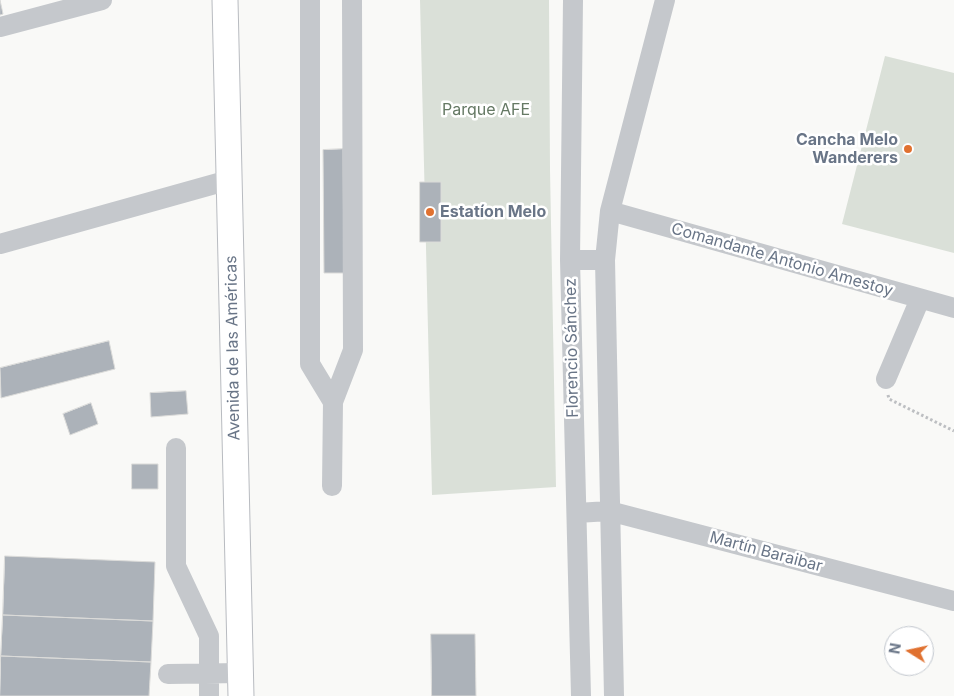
<!DOCTYPE html>
<html>
<head>
<meta charset="utf-8">
<style>
	body { margin:0 }
	#map { position:relative; width:954px; height:696px; overflow:hidden; background:#f9f9f7; font-family:Inter,sans-serif }
	canvas { display:block }
	.north { position:absolute; left:884px; top:626px; width:50px; height:50px; box-sizing:border-box; background:#fff; border:1px solid #c3c8cf; border-radius:50%; rotate:280deg; font-size:14px; font-weight:700; line-height:20px; text-align:center; color:#697587 }
	.north::after { content:''; display:block; margin:auto; width:18px; height:22px; background:#e07130; clip-path:polygon(50% 0,100% 100%,50% 72%,0 100%) }
</style>
</head>
<body>
<div id="map">
<canvas width="954" height="696"></canvas>
<div class="north">N</div>
</div>
<script>
const context = document.querySelector('canvas').getContext('2d');
context.lineJoin = 'round';
function paint(path, color) { context.fillStyle = color; context.fill(path, 'evenodd'); }
function strokePath(path, color, width, dash) { context.strokeStyle = color; context.lineWidth = width; context.lineCap = dash ? 'butt' : 'round'; context.setLineDash(dash || []); context.stroke(path); }
function write(font, color, halo, rows, align = 'center') {
  context.font = font + ' Inter,sans-serif'; context.lineWidth = 5; context.setLineDash([]); context.textBaseline = 'middle'; context.strokeStyle = halo; context.fillStyle = color; for (const [text, x, y, turn = 0] of rows) {
    context.save(); context.translate(x, y); context.rotate((+turn || 0) * Math.PI / 180); context.textAlign = isNaN(turn) ? turn : align; if (halo) context.strokeText(text, 0, 0); context.fillText(text, 0, 0); context.restore();
  }
}
const green = new Path2D(`
	M 420,0 L 549,0 L 550,170 L 556,487 L 432,495 Z
	M 885,56 L 954,73 L 954,253 L 842,224 Z`);
const building = new Path2D(`
	M 0,0 L 3,14 L 0,15 Z
	M 343,149 L 344,273 L 324,273 L 323,150 Z
	M 420,182 L 441,182 L 441,242 L 420,242 Z
	M 109,341 L 115,369 L 1,398 L 0,368 Z
	M 186,391 L 188,414 L 151,417 L 150,393 Z
	M 91,403 L 98,424 L 70,435 L 63,414 Z
	M 132,464 L 158,464 L 158,489 L 132,489 Z
	M 5,556 L 155,562 L 153,621 L 3,615 Z
	M 3,615 L 153,621 L 151,662 L 1,656 Z
	M 431,634 L 475,634 L 476,696 L 432,696 Z
	M 1,656 L 151,662 L 149,696 L 0,696 Z`);
const path = new Path2D(`
	M 888,395 L 889,399 L 954,431`);
const minor = new Path2D(`
	M 310,0 L 310,364 L 333,402
	M 573,0 L 570,260 L 581,696
	M 0,27 L 102,0
	M 610,211 L 954,308
	M 0,244 L 229,180
	M 570,260 L 605,260
	M 886,379 L 920,299
	M 176,448 L 176,566 L 209,636 L 209,696
	M 332,486 L 333,402 L 353,350 L 352,0
	M 577,513 L 609,511 L 954,601
	M 168,674 L 241,673
	M 614,696 L 605,260 L 610,211 L 665,0`);
const major = new Path2D(`
	M 225,0 L 241,696`);
const markers = [
	[908,149,5,"#e07130"],
	[430,212,5,"#e07130"]
];
const parkNames = [
	["Parque AFE",486,110]
];
const poiNames = [
	["Cancha Melo",898,140],
	["Wanderers",898,158],
	["Estatíon Melo",440,212,"left"]
];
const streetNames = [
	["Comandante Antonio Amestoy",782,260,16],
	["Avenida de las Américas",233,348,-91],
	["Florencio Sánchez",572,348,-91],
	["Martín Baraibar",766,552,15]
];
paint(green, '#dae0d8');
paint(building, '#acb2b9');
strokePath(building, '#dbdbd9', 1);
strokePath(major, '#b8bbc0', 27);
strokePath(path, '#bdbfc2', 3, [2.5, 2.5]);
strokePath(minor, '#c5c8cc', 20);
strokePath(major, '#fff', 25);
for (const [x, y, r, color] of markers) { const dot = new Path2D(); dot.arc(x, y, r, 0, 2 * Math.PI); context.fillStyle = color; context.fill(dot); strokePath(dot, '#fff', 2); }
write('16px', '#657964', '#fff', parkNames);
write('bold 16px', '#697587', '#fff', poiNames, 'right');
write('16px', '#697587', '#fff', streetNames);
</script>
</body>
</html>
